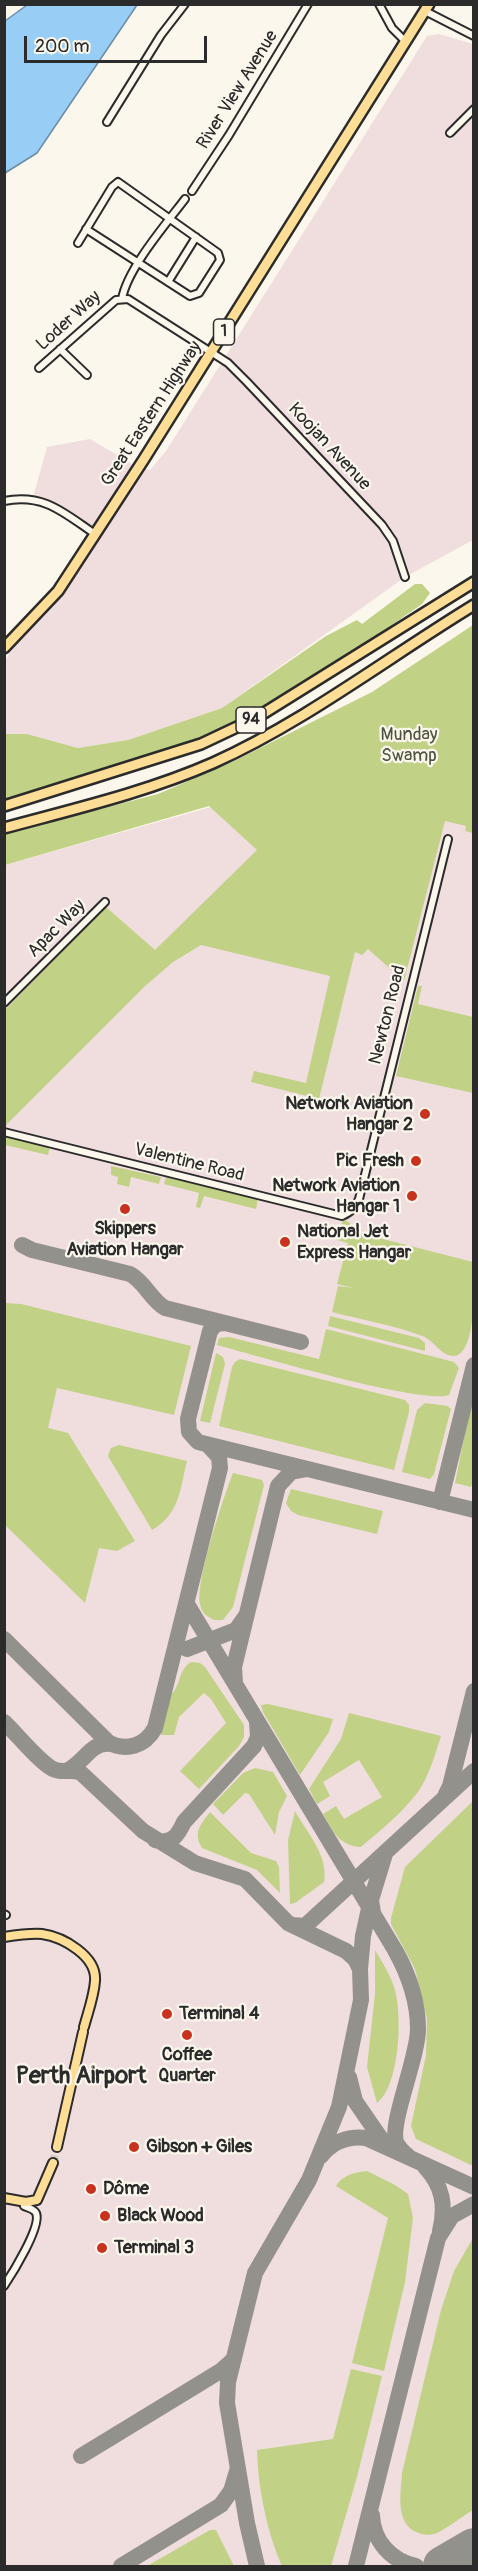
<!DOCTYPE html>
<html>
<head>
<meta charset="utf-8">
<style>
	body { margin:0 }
	#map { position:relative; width:478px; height:2571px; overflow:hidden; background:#fbf7ec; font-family:Pangolin,sans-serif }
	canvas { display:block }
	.frame { position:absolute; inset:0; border:6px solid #2b2b2b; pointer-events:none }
	.scale { position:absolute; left:24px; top:36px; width:183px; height:27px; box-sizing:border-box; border:3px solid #2b2b2b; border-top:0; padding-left:8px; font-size:18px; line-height:21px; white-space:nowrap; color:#2b2b2b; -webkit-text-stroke:4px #fbf7ec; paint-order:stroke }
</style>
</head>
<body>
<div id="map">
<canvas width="478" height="2571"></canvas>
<div class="frame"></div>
<div class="scale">200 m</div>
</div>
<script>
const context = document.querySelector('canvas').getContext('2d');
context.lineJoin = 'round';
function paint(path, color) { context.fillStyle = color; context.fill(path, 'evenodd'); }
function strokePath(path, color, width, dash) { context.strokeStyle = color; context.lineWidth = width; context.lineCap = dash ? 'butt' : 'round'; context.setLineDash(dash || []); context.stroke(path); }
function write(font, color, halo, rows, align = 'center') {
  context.font = font + ' Pangolin,sans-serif'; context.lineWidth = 4.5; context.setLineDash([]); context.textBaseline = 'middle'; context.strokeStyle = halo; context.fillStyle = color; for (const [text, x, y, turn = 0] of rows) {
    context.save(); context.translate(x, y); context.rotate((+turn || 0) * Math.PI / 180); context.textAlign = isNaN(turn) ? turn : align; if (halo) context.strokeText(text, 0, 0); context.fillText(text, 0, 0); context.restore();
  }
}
const built = new Path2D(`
	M 439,34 L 473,44 L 473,540 L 405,577 L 222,708 L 128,740 L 78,748 L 27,734 L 5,734 L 4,664 L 20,631 L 40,612 L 96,533 L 34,494 L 47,447 L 90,439 L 137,467 L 150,470 L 166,451 L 427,36 Z
	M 266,767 L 473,819 L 473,2566 L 5,2566 L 5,865 L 211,807 Z`);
const green = new Path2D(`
	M 415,584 L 422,584 L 430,593 L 422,604 C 365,643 308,688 246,718 C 169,754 86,777 5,801 L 5,734 L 27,734 L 78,748 L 128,740 L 222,708 L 326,636 L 357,620 L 362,624 Z
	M 473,625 L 473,833 L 465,831 L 466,826 L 445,821 L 404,981 L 368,949 L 362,955 L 355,952 L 319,1099 L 251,1082 L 254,1071 L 306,1083 L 330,976 L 201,945 L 173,962 L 144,987 L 5,1126 L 5,1010 L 106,907 L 155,950 L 257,850 L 209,806 L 5,865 L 5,834 L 158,794 L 234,761 L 372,692 Z
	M 418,986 L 422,986 L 418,1004 L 473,1017 L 473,1093 L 396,1076 Z
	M 5,1136 L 50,1146 L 48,1155 L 5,1145 Z
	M 111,1166 L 161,1177 L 159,1184 L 131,1177 L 129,1187 L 117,1184 L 118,1177 L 111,1175 Z
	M 166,1177 L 258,1198 L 256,1209 L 204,1196 L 200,1208 L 196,1207 L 199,1193 L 164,1184 Z
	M 343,1219 L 350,1223 L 352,1231 L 473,1262 C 474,1279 478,1356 453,1356 C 440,1355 434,1340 422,1336 C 394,1325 362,1320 332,1312 L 338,1286 L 353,1288 L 337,1284 L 348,1243 L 337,1240 Z
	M 4,1303 L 21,1304 L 191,1346 L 174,1415 L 57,1388 L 48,1428 L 68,1433 L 135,1541 L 117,1551 L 99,1548 L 85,1603 L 5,1525 Z
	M 330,1316 L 419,1338 L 425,1343 L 425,1351 L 328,1326 Z
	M 326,1329 L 454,1362 L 459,1368 L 449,1395 C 423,1405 254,1355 217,1345 L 219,1338 L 229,1337 L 319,1359 Z
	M 216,1353 L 223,1357 L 225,1364 L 210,1423 L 200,1421 Z
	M 240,1359 L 405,1400 L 409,1405 L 409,1412 L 394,1470 L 219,1426 L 232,1367 L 235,1362 Z
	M 473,1402 L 474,1478 L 471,1487 L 455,1483 L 471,1403 Z
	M 425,1403 L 448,1406 L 451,1409 L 434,1474 L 430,1479 L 402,1472 L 417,1410 Z
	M 119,1445 L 187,1461 C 180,1489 180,1514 152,1530 L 108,1456 L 111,1448 Z
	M 233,1473 L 262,1480 L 264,1485 L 233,1607 L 223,1620 L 214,1620 C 207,1617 201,1612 200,1604 C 195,1582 224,1496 233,1473 Z
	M 291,1489 L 383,1511 L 377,1534 L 298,1515 L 291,1511 L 286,1503 Z
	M 191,1662 L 200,1663 L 205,1667 L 244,1725 L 244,1737 L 239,1746 L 199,1789 L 180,1771 L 226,1723 L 211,1699 L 204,1693 L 179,1717 L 174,1735 L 161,1735 L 171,1695 C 181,1685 178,1670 191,1662 Z
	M 268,1704 L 333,1719 L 329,1732 L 300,1775 L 263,1712 L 261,1705 Z
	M 349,1713 L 441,1736 C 435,1755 429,1776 418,1792 C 402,1813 381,1830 361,1847 C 339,1846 333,1831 323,1814 L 336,1806 L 344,1819 L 382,1797 L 359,1760 L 323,1782 L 330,1796 L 317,1804 L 309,1789 L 341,1739 Z
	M 255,1768 L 273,1772 L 287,1796 L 279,1812 L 275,1835 L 249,1794 L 245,1793 L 223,1815 L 213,1804 L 243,1773 Z
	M 473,1801 L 473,2166 L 416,2139 L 411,2126 L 426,2055 L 427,2019 L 415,1969 L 391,1924 L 391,1918 L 405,1867 Z
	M 295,1811 C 307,1833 329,1856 324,1882 L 295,1903 L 290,1904 L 288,1840 Z
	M 210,1812 L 251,1853 L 276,1861 L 279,1867 L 280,1893 L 257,1870 L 202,1848 C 193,1833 200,1825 210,1812 Z
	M 375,1950 C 382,1962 390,1974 394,1987 C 403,2013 400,2086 377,2103 L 367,2067 L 375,1994 Z
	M 367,2171 L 395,2185 L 408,2194 L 413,2218 L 405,2282 L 384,2371 L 352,2363 L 388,2218 L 336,2186 C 342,2175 356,2172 367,2171 Z
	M 473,2238 L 473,2510 C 461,2517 449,2527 437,2533 C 429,2536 421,2535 414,2531 C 395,2520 401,2491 402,2473 L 441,2310 L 454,2271 Z
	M 351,2369 L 382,2376 L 357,2477 L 331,2566 L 282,2566 C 267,2532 258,2488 257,2450 L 333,2439 Z
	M 210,2530 L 216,2530 L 234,2566 L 147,2566 Z`);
const water = new Path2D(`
	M 27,5 L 137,5 L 37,153 L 5,173 L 5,21 Z`);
const taxiway = new Path2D(`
	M 22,1245 L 32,1250 L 130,1274 C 145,1282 150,1299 165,1308 L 301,1342
	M 225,1323 L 216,1324 L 210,1331 L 188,1419 L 189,1432 L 198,1442 L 474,1510
	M 440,1502 L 474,1365
	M 187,1604 L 395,1950 C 409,1975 418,2000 418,2029 C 418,2057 390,2122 396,2142 C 399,2148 403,2152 408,2156
	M 4,1639 L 108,1742 C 126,1752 145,1746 155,1728 L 220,1468 L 219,1457 L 208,1445
	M 187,1649 L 236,1630 L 245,1617
	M 235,1683 L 234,1667 L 278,1486 L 291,1472 L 307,1469
	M 4,1722 C 16,1733 39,1762 53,1769 C 62,1774 72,1768 81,1773 L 143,1831 L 195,1863 L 245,1879 L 288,1923 L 346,1951 L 355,1959 L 360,1969 L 361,2000 L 339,2107 L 309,2180 L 255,2273 L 228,2382 L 227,2403 L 247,2523 L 257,2566
	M 66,1771 C 84,1764 90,1741 111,1744
	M 446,1794 L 450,1786 L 474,1691
	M 155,1840 C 172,1845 178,1835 184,1822 L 254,1746 L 258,1737 L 257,1722
	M 373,1913 L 371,1900 L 385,1854
	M 292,1925 L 305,1926 L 474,1771
	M 360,1969 L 363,1936 L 370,1904
	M 349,2077 L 355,2101 L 384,2143
	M 321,2156 C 332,2142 348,2136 366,2138 L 474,2187
	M 425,2167 C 443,2186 446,2206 440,2231
	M 81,2456 L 222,2370 L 234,2359
	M 372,2515 C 373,2541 391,2561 416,2566
	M 121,2566 L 221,2505 L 231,2491 L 237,2471
	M 356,2566 L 438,2238 L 452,2216 L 474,2204
	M 437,2566 L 460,2556`);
const runway = new Path2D(`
	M 443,2566 L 474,2548`);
const majorTunnel = new Path2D(`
	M 53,2163 L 57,2147`);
const minor = new Path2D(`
	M 379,4 L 392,28 L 406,42
	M 425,11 L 474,36
	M 107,122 L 161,35 L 185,4
	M 450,133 L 474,109
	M 192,191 L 229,135 L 308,4
	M 78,243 L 112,187 L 118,182 L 218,253 L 220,260 L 199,293 L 190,296 L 86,229
	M 168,282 L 196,237
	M 122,299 C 127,269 166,224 185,199
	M 60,349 L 87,375
	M 39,368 L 116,300 L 128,299 L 228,363 L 247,382 L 382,525 L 393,541 L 405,577
	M 4,501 C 44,493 64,513 95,534
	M 4,1003 L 105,902
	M 4,1132 L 342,1216 C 351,1212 355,1208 359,1199 L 448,839
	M 4,1914 L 6,1915
	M 4,2286 C 12,2274 42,2226 36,2213 C 34,2209 29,2208 24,2206`);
const major = new Path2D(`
	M 4,1937 C 17,1935 30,1933 42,1934 C 63,1937 97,1956 95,1981 C 94,1996 88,2012 84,2027
	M 57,2147 L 83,2032
	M 4,2198 L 26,2202 L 37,2200 L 53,2163`);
const highway = new Path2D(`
	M 4,648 L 58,591 L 144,459 L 429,4
	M 4,806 L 201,744 L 256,718 L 474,582
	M 4,828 C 74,809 147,792 213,763 C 306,721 387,658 474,605`);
const markers = [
	[425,1114,6,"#c8321e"],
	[416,1161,6,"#c8321e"],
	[412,1196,6,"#c8321e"],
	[125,1209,6,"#c8321e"],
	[285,1242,6,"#c8321e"],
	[167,2014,6,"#c8321e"],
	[187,2035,6,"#c8321e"],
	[134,2147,6,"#c8321e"],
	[91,2189,6,"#c8321e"],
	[105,2216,6,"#c8321e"],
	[102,2248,6,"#c8321e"]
];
const shields = [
	[224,332,21],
	[251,720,30]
];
const shieldNames = [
	["1",224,332],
	["94",251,720]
];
const streetNames = [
	["River View Avenue",238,90,-58],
	["Loder Way",69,321,-42],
	["Great Eastern Highway",152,414,-57],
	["Koojan Avenue",329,447,47],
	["Apac Way",57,929,-45],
	["Newton Road",388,1015,-76],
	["Valentine Road",189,1163,14]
];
const parkNames = [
	["Munday",409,735],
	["Swamp",409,756]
];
const poiNames = [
	["Network Aviation",413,1104,"right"],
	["Hangar 2",413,1125,"right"],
	["Pic Fresh",404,1161,"right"],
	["Network Aviation",400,1186,"right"],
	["Hangar 1",400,1207,"right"],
	["Skippers",125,1229,"center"],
	["Aviation Hangar",125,1250,"center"],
	["National Jet",297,1232],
	["Express Hangar",297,1253],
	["Terminal 4",179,2014],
	["Coffee",187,2055,"center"],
	["Quarter",187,2076,"center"],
	["Gibson + Giles",146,2147],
	["Dôme",103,2189],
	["Black Wood",117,2216],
	["Terminal 3",114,2248]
];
const districtNames = [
	["Perth Airport",81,2077]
];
paint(built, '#f0ddde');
paint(green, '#c1d287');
paint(water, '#98cdf6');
strokePath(water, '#6c8ca5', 1.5);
strokePath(taxiway, '#93918c', 16);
strokePath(runway, '#93918c', 40);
strokePath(majorTunnel, '#d1cec5', 8, [8, 4]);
strokePath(minor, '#2b2b2b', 10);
strokePath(major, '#2b2b2b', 12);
strokePath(highway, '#2b2b2b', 14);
strokePath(minor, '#fbf7ec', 6);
strokePath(major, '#fedd96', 8);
strokePath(highway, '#fedd96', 9);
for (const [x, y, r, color] of markers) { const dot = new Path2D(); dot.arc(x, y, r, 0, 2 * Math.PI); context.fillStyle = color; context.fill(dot); strokePath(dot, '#fbf7ec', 2); }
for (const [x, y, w] of shields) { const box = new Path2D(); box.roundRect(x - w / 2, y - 13, w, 26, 4.5); context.fillStyle = '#fbf7ec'; context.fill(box); strokePath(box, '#2b2b2b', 1.5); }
write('bold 16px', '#2b2b2b', null, shieldNames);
write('18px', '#2b2b2b', '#fbf7ec', streetNames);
write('18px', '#505542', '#fbf7ec', parkNames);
write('bold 18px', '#2b2b2b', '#fbf7ec', poiNames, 'left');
write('bold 24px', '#2b2b2b', '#fbf7ec', districtNames);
</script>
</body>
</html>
